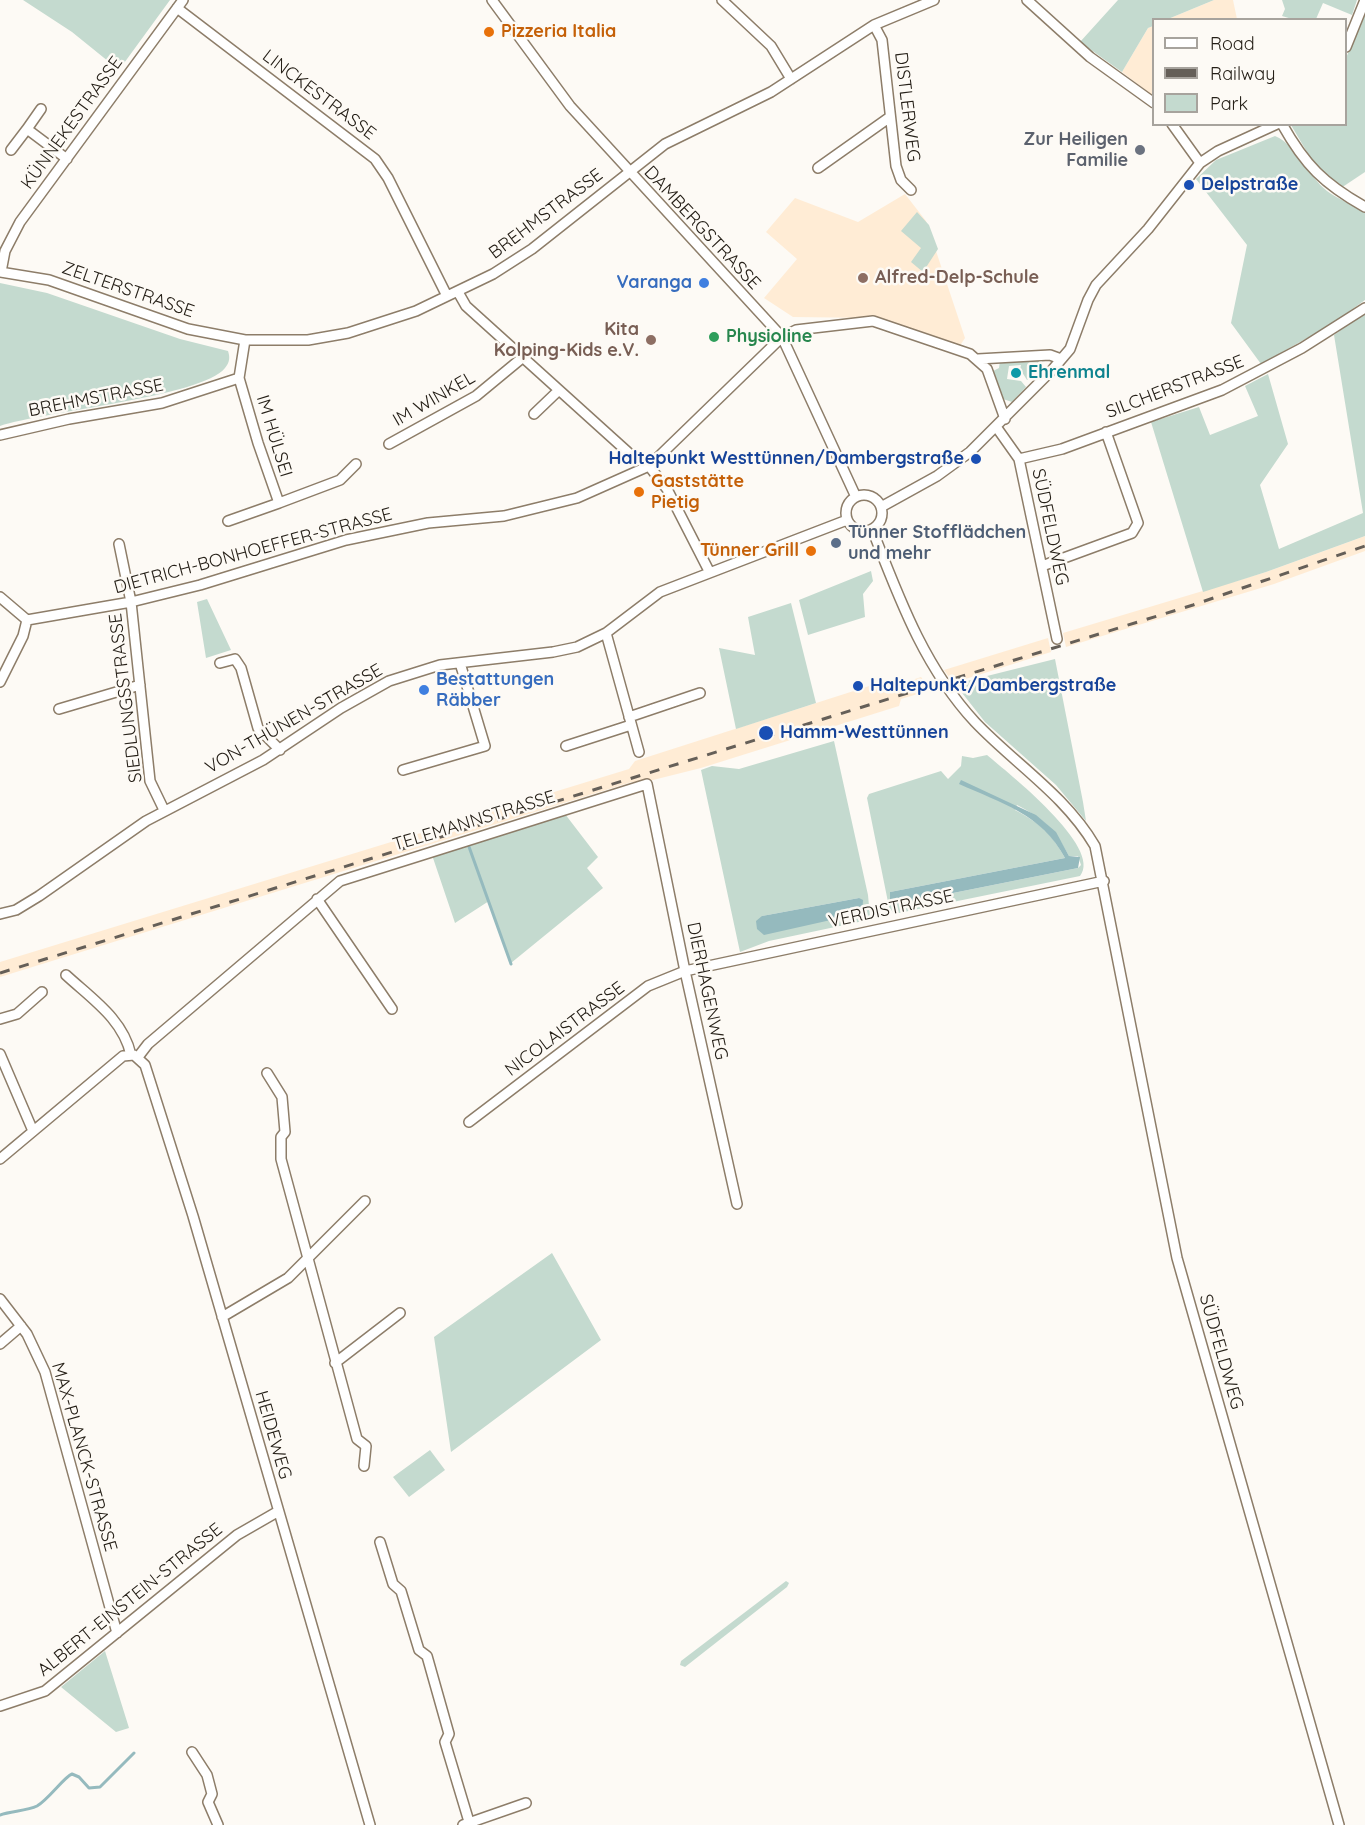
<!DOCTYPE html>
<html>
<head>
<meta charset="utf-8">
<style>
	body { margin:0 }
	#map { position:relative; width:1365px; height:1825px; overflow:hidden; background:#fdfaf5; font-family:Quicksand,sans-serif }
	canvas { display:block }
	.legend { position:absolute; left:1152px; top:18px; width:195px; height:108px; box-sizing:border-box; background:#fdfaf5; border:2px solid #a7a39d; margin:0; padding:8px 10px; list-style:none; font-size:18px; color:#262018 }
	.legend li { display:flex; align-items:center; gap:12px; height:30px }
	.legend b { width:30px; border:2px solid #a7a39d }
</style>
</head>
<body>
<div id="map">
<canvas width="1365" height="1825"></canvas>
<ul class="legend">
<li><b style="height:8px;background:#fff"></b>Road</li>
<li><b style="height:8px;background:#655f58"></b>Railway</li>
<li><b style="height:16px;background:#c4dacf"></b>Park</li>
</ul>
</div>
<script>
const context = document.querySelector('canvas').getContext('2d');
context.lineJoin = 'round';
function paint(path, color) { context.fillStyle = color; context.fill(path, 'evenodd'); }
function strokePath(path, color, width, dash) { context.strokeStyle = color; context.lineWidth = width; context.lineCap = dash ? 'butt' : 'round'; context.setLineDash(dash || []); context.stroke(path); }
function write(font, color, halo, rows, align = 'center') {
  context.font = font + ' Quicksand,sans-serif'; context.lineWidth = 5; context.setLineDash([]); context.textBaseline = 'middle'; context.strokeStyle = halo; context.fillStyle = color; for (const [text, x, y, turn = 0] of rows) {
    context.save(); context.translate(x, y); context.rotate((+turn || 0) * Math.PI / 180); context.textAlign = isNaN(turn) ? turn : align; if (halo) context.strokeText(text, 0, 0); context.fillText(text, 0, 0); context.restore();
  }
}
const built = new Path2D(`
	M 1214,0 L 1233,0 L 1237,19 L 1168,19 Z
	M 1153,26 L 1153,96 L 1122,72 L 1148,28 Z
	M 905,194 L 926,221 L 965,338 L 959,347 L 874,318 L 793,317 L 764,298 L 797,259 L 766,232 L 795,198 L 858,222 Z
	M 1365,536 L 1365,551 L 1274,584 L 1066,647 L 1063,633 L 1266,572 Z
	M 1048,638 L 1051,652 L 953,683 L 944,670 Z
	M 921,677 L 931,690 L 901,699 L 899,706 L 701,768 L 637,784 L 632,782 L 0,977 L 0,962 L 629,769 L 635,761 L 888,680 L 894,686 Z`);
const green = new Path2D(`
	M 23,0 L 170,0 L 119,70 L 72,32 Z
	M 1118,0 L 1214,0 L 1168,19 L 1154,20 L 1153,26 L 1148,28 L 1122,72 L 1080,42 Z
	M 1282,0 L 1357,0 L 1352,15 L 1323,3 L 1316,19 L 1292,19 L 1282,16 L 1285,9 Z
	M 1365,13 L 1365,172 L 1341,188 L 1317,169 L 1291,125 L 1346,124 L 1346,58 Z
	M 1275,136 C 1298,146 1307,175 1327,191 C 1338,199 1353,205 1365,212 L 1365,300 L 1332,324 L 1261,364 L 1231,323 L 1247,245 L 1196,179 L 1216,160 Z
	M 917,212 L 929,225 L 938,249 L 923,272 L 911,262 L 921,248 L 901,231 Z
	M 0,283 L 47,293 L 180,339 L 228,351 C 230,357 230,362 225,368 C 202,397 44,411 0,426 Z
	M 1365,312 L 1365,536 L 1266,572 L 1203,592 L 1151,422 L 1199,407 L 1210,435 L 1258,416 L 1245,386 L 1268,374 L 1288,444 L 1260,485 L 1279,549 L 1363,513 L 1334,335 Z
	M 1041,359 L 1041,365 L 1045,368 L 1027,380 L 1020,369 L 1021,365 L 1009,366 L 1007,379 L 1021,381 L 1026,387 L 1012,402 L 1003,399 L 993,371 L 999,368 L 1000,361 Z
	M 871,571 L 873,581 L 863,594 L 865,617 L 808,635 L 799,600 Z
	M 207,599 L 231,650 L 206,658 L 197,602 Z
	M 791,603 L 816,703 L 736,729 L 719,648 L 755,655 L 748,617 Z
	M 1055,659 L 1083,802 L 1086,821 L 1056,785 L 985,722 L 955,684 Z
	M 834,741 L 868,895 L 870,917 L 868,920 L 769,941 L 740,952 L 701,770 L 712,766 L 739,769 ZM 859,898 L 862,913 L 762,916 Z
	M 987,755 C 1007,772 1104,848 1080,876 L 894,914 L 889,907 L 867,798 L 869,794 L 941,771 L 948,779 L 961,766 L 962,756 L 973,758 ZM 1017,805 C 1043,818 1056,831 1069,856 L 1078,856 L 1081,865 L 1078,868 L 893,905 L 890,892 L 1065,858 C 1051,833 1041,824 1015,810 Z
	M 565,814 L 598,857 L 587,868 L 603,888 L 511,963 L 489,901 L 455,923 L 432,855 Z
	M 552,1253 L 601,1340 L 451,1452 L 434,1337 Z
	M 430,1450 L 445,1470 L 409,1497 L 393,1477 Z
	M 786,1581 L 789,1583 L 787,1587 L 685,1667 L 680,1665 L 681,1661 Z
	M 105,1651 L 129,1728 L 116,1732 L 61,1687 Z`);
const water = new Path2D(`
	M 961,780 L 1036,815 L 1056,832 L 1069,856 L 1080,857 L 1078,868 L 893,905 L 890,903 L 890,892 L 1065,858 C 1042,814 1001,803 959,784 Z
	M 859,898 L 863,900 L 862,913 L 764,935 L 757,929 L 756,921 L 762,916 Z`);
const stream = new Path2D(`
	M 468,844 L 511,964
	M 0,1815 C 11,1811 27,1811 37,1806 C 49,1799 64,1777 72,1774 L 79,1777 L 89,1788 L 100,1787 L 134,1753`);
const minor = new Path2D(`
	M 492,0 L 570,106 L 782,337 L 856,497
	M 722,0 L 771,46 L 791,79
	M 1027,0 L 1090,57 L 1154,103
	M 177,8 L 375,159 L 388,178 L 447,296
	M 874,25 L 882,40 L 896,166 L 901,180 L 911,190
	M 1346,47 L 1365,0
	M 1172,124 L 1200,163
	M 1282,124 C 1305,165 1324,184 1365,207
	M 27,129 L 41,109
	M 11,150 L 27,129 L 67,159
	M 818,168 L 890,117
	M 0,272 L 49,280 L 188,329 L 245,340 L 308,340 L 348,333 L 416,311 L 493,274 L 532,249 L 665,144 L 771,92 L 874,25 L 934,0
	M 1,272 L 5,251 L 20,222 L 183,0
	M 458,292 L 466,306 L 631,455 L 649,466 L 667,489 L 709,571
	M 978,359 L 1050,355 L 1061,359
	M 239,378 L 258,443 L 279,503 L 340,480 L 356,464
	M 534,414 L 558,391
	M 997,428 L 1019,459 L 1057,639
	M 0,435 L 69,419 L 162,403 L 239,378 L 245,340
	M 389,444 L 476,396 L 522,358
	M 1019,459 L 1062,449 L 1222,390 L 1302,348 L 1365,308
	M846 513a18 18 0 1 1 36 0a18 18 0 1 1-36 0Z
	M 881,507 L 937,476 L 970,452 L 1053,369 L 1070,349 L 1088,300 L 1096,285 L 1148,229 L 1200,163 L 1218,151 L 1277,124
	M 228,521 L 279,503
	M 872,529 C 899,598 924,667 975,722 C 1015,764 1065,795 1095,846 L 1177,1258 L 1339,1825
	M 119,544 L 131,602 L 150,781 L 164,810
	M 1042,566 L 1132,533 L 1138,523 L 1106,432
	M 0,597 L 27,620
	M 606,633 L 639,752
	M 220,663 L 235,659 L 241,668 L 258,728 L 280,750
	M 0,682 L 23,636 L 27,620 L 131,602 L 200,585 L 346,540 L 428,523 L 504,516 L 577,498 L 649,466 L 782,337 L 796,330 L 873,321 L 970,354 L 987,369 L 1005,419
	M 59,709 L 140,685
	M 629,717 L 700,693
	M 566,746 L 631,725
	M 403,770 L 485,746 L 460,663
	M 317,899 L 392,1009
	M 0,914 L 16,910 L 39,896 L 146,821 L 263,760 L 341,708 L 389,681 L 440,665 L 553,652 L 577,647 L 606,633 L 660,592 L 847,520
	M 66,975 C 92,999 123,1019 131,1055
	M 0,1019 L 17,1014 L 42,992
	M 0,1054 L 33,1131
	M 138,1057 L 148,1044 L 340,881 L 647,784 L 685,971 L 737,1204
	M 267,1073 L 282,1097 L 285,1132 L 281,1137 L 281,1159 L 357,1439 L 366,1446 L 364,1466
	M 469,1122 L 648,986 L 685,971 L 1104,881
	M 0,1159 L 123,1056 L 134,1055 L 145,1065 L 193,1216 L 370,1825
	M 0,1299 L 27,1334 L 45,1372 L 117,1633
	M 222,1317 L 288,1278 L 365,1201
	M 0,1344 L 21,1326
	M 335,1363 L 400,1313
	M 380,1542 L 393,1584 L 401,1591 L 419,1650 L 427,1656 L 449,1734 L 445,1742 L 470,1825
	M 0,1706 L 45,1691 L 237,1535 L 277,1512
	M 192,1752 L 207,1775 L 212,1794 L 208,1802 L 218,1825
	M 463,1825 L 526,1803`);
const rail = new Path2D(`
	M 0,973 L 1193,605 L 1365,546`);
const markers = [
	[489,32,6,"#e8710a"],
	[1140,150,6,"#6b7280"],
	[1189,185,6,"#1a4fb4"],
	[863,278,6,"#8d6e63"],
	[704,283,6,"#3f7fe0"],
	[714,337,6,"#2e9e5b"],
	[651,340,6,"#8d6e63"],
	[1016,373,6,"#0f9aa8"],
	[976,459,6,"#1a4fb4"],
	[639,492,6,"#e8710a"],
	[836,543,6,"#5c6f8a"],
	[811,551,6,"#e8710a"],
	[858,686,6,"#1a4fb4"],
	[424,690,6,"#3f7fe0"],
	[766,733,8,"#1a4fb4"]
];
const foodNames = [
	["Pizzeria Italia",501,32],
	["Gaststätte",651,482],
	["Pietig",651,503],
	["Tünner Grill",799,551,"right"]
];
const streetNames = [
	["LINCKESTRASSE",319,95,37],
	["DISTLERWEG",907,107,83],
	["KÜNNEKESTRASSE",72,123,-54],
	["BREHMSTRASSE",546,214,-37],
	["DAMBERGSTRASSE",702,228,47],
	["ZELTERSTRASSE",128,290,19],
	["SILCHERSTRASSE",1175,387,-21],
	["BREHMSTRASSE",96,398,-11],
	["IM WINKEL",434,399,-30],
	["IM HÜLSEI",274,436,73],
	["SÜDFELDWEG",1050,527,78],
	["DIETRICH-BONHOEFFER-STRASSE",253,551,-15],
	["SIEDLUNGSSTRASSE",126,698,-97],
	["VON-THÜNEN-STRASSE",294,719,-30],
	["TELEMANNSTRASSE",474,821,-17],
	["VERDISTRASSE",891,909,-12],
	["DIERHAGENWEG",707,991,78],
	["NICOLAISTRASSE",565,1029,-37],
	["SÜDFELDWEG",1221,1352,74],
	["HEIDEWEG",273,1435,74],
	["MAX-PLANCK-STRASSE",84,1457,74],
	["ALBERT-EINSTEIN-STRASSE",130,1600,-39]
];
const worshipNames = [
	["Zur Heiligen",1128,140],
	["Familie",1128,161]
];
const transitNames = [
	["Delpstraße",1201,185],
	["Haltepunkt Westtünnen/Dambergstraße",964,459,"right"],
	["Haltepunkt/Dambergstraße",870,686],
	["Hamm-Westtünnen",780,733]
];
const educationNames = [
	["Alfred-Delp-Schule",875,278],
	["Kita",639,330,"right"],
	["Kolping-Kids e.V.",639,351,"right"]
];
const shopNames = [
	["Varanga",692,283],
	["Bestattungen",436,680,"left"],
	["Räbber",436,701,"left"]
];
const leisureNames = [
	["Physioline",726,337]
];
const cultureNames = [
	["Ehrenmal",1028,373]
];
const serviceNames = [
	["Tünner Stofflädchen",848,533],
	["und mehr",848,554]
];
paint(built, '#ffecd5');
paint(green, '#c4dacf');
paint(water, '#95babe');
strokePath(stream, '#95babe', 3);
strokePath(minor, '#8d7d69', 12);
strokePath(minor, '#fff', 9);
strokePath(rail, '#655f58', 3, [10, 10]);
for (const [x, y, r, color] of markers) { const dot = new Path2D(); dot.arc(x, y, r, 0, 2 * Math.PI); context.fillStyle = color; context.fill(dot); strokePath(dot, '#fdfaf5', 2); }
write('bold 18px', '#c56008', '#fdfaf5', foodNames, 'left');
write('18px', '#262018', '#fdfaf5', streetNames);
write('bold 18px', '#5b616d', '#fdfaf5', worshipNames, 'right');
write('bold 18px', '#164399', '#fdfaf5', transitNames, 'left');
write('bold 18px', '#785e54', '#fdfaf5', educationNames, 'left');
write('bold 18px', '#366cbe', '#fdfaf5', shopNames, 'right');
write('bold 18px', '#27864d', '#fdfaf5', leisureNames, 'left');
write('bold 18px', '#0d838f', '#fdfaf5', cultureNames, 'left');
write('bold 18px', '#4e5e75', '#fdfaf5', serviceNames, 'left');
</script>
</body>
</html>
